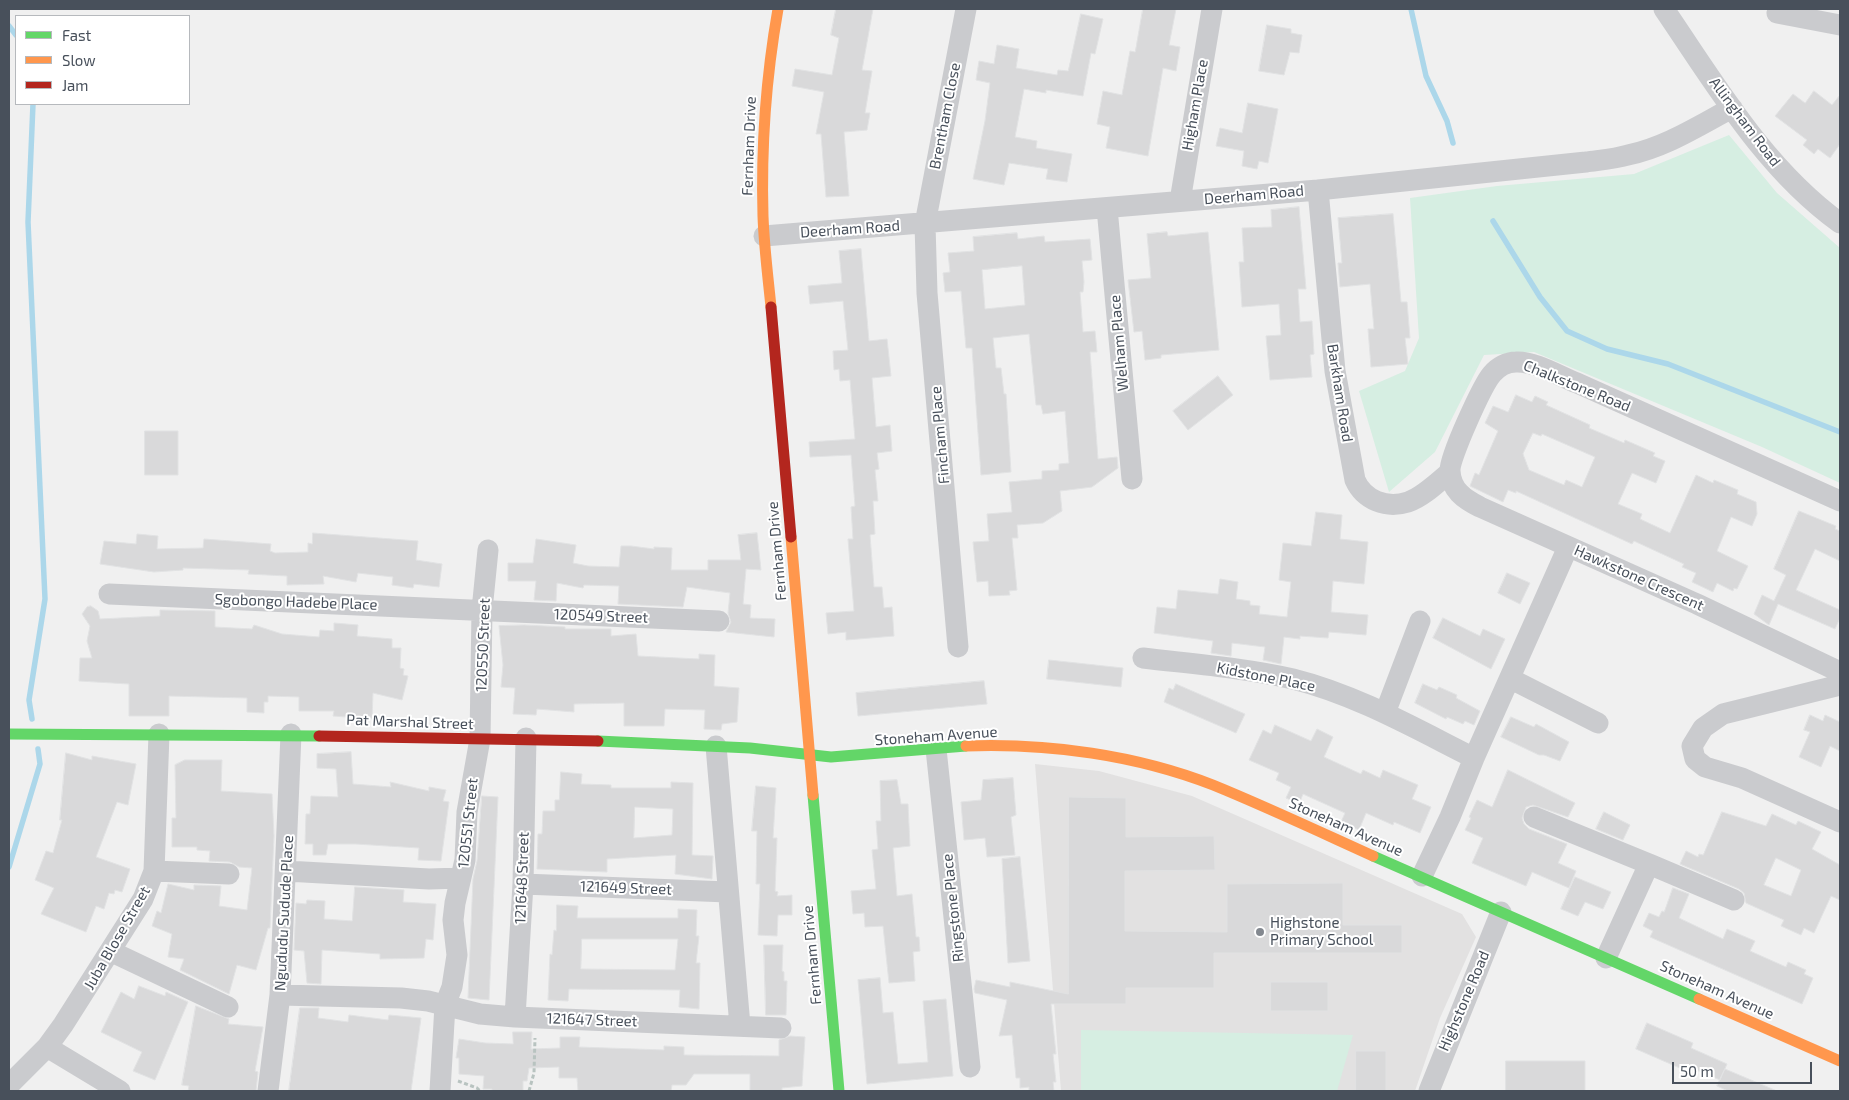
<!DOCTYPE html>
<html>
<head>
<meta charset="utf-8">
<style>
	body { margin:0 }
	#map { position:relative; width:1849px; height:1100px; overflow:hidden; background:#f0f0f0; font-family:"Exo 2",sans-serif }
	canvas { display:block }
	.frame { position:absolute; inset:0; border:10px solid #48505b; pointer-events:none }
	.legend { position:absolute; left:15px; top:15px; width:175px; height:90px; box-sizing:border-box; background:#fff; border:1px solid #b6b9bd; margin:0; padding:6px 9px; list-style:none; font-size:15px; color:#48505b }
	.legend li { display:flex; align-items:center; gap:10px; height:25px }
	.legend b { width:25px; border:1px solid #b6b9bd }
	.scale { position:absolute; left:1672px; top:1062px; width:140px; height:22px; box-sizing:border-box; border:2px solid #48505b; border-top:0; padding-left:6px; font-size:15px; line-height:18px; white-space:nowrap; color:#48505b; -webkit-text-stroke:4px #fff; paint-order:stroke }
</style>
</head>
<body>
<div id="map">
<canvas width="1849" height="1100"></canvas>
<div class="frame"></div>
<ul class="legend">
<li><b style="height:6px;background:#63d668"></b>Fast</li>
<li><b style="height:6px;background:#ff974d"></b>Slow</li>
<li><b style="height:6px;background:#b3261e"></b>Jam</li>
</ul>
<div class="scale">50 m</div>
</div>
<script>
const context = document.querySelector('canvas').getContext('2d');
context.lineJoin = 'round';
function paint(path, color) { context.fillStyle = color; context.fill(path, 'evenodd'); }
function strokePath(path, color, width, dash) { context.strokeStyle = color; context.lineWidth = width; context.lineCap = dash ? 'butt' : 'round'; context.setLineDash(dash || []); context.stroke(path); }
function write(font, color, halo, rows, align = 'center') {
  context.font = font + ' "Exo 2",sans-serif'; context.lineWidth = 4; context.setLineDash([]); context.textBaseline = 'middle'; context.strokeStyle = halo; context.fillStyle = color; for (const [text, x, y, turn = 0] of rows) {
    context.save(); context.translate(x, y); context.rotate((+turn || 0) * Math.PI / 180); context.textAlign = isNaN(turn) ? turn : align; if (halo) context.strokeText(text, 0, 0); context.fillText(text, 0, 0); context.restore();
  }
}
const education = new Path2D(`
	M 1035,764 L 1099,771 L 1192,796 L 1462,914 L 1476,937 L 1440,1018 L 1415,1091 L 1061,1091 Z`);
const green = new Path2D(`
	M 1729,135 L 1777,193 L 1840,248 L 1840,483 L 1762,447 L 1534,352 L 1484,355 L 1435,452 L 1389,492 L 1359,391 L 1405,371 L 1419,338 L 1410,198 L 1497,186 L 1634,174 Z
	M 1081,1030 L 1353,1035 L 1337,1091 L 1081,1091 Z`);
const stream = new Path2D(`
	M 1411,9 L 1426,76 L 1447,121 L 1453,143
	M 9,26 L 16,35
	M 1493,221 L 1540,297 L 1567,331 L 1607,349 L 1668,364 L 1840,432
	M 32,719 L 29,700 L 45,599 L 28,222 L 33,104
	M 9,867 L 40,764 L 38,749`);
const building = new Path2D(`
	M 836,9 L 873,9 L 862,70 L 872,71 L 865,113 L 870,113 L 867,130 L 844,132 L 849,196 L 826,197 L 821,134 L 816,134 L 824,92 L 792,86 L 795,69 L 832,75 L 839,38 L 831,35 Z
	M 1143,9 L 1176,9 L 1169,45 L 1180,47 L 1176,71 L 1163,68 L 1148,156 L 1106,148 L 1110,127 L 1097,124 L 1103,91 L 1122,95 L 1130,51 L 1135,52 Z
	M 1081,14 L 1103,19 L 1095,54 L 1091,53 L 1083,96 L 1046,90 L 1046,93 L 1024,89 L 1015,137 L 1037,141 L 1036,148 L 1072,154 L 1067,182 L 1046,179 L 1048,169 L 1009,163 L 1004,185 L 973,179 L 985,121 L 990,83 L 976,80 L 979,61 L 994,64 L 997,45 L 1019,49 L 1016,68 L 1057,75 L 1058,70 L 1068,71 Z
	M 1267,25 L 1291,29 L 1291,33 L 1302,35 L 1299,53 L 1290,52 L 1284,75 L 1259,71 Z
	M 1814,91 L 1832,105 L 1840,95 L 1840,144 L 1830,158 L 1818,149 L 1814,154 L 1803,145 L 1807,140 L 1775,116 L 1793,94 L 1805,103 Z
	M 1248,103 L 1278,109 L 1268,163 L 1259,161 L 1257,169 L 1242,166 L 1244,151 L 1216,146 L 1220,128 L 1242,133 Z
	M 1299,207 L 1306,289 L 1298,289 L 1300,322 L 1312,321 L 1314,354 L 1310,355 L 1312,377 L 1270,380 L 1266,336 L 1281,335 L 1279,304 L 1242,307 L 1239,262 L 1244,262 L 1242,228 L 1272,227 L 1271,210 Z
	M 1393,214 L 1401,302 L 1407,302 L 1410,338 L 1405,338 L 1408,364 L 1371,367 L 1368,329 L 1374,329 L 1370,284 L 1340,287 L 1338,263 L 1342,263 L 1338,218 Z
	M 1167,232 L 1168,236 L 1208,232 L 1219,350 L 1161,355 L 1161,358 L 1145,360 L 1142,331 L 1134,332 L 1128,280 L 1151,278 L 1147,234 Z
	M 1017,233 L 1018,239 L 1044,236 L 1045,242 L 1090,239 L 1092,260 L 1082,261 L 1084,282 L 1083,292 L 1080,292 L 1083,332 L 1095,331 L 1097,352 L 1090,352 L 1098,459 L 1117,457 L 1118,468 L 1092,487 L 1060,491 L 1062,511 L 1043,523 L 1017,525 L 1018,538 L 1012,538 L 1017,590 L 1009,591 L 1010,595 L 989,596 L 988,581 L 977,582 L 973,542 L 989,541 L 987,514 L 1012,512 L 1009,482 L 1042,479 L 1042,471 L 1059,470 L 1059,464 L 1069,463 L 1065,411 L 1043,414 L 1041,405 L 1036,405 L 1029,334 L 993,338 L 996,368 L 1001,368 L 1004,394 L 1006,394 L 1011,472 L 981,475 L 972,348 L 966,348 L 961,291 L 945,292 L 943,273 L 950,272 L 948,253 L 974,251 L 973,237 ZM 1022,266 L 1025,305 L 985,309 L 982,270 Z
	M 861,249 L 869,341 L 887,339 L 889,357 L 891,376 L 872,378 L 876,427 L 890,425 L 892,451 L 877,453 L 879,469 L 875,470 L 878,501 L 873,501 L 875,534 L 870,535 L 874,587 L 882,587 L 884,608 L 892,607 L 894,636 L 846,640 L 846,632 L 828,634 L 826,613 L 854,611 L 848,539 L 853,539 L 851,507 L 855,506 L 851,455 L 810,457 L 809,442 L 855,439 L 850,380 L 840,381 L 839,369 L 834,370 L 833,351 L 848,350 L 843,301 L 810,304 L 808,286 L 842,283 L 839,251 Z
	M 1218,376 L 1233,395 L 1188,430 L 1173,411 Z
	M 1516,395 L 1532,402 L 1535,396 L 1548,402 L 1546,405 L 1590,425 L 1589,428 L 1624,443 L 1625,440 L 1655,453 L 1653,456 L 1665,461 L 1656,483 L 1632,473 L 1618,504 L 1642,514 L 1640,519 L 1670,533 L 1696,475 L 1713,483 L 1714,480 L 1738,490 L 1737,494 L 1756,502 L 1757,514 L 1752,526 L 1731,517 L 1717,551 L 1748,566 L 1737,589 L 1734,588 L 1733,591 L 1717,583 L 1713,592 L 1692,582 L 1696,573 L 1682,567 L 1684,564 L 1634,541 L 1632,544 L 1516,491 L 1516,493 L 1508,490 L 1503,502 L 1472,487 L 1470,486 L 1475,473 L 1479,475 L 1498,431 L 1485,423 L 1493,406 L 1508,412 ZM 1533,433 L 1541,436 L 1542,434 L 1595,457 L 1582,487 L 1566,480 L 1564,485 L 1529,470 L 1523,454 Z
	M 145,431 L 178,431 L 178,475 L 145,475 Z
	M 1799,511 L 1836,526 L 1835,529 L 1840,531 L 1840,561 L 1815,549 L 1796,590 L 1840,610 L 1840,618 L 1835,629 L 1778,604 L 1769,625 L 1754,614 L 1762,595 L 1774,601 L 1786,575 L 1774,569 Z
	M 1316,512 L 1342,515 L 1340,539 L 1368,542 L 1364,584 L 1333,581 L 1331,612 L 1368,615 L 1366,635 L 1329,632 L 1328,638 L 1300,636 L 1300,639 L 1284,637 L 1281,664 L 1263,660 L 1265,647 L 1232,643 L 1231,656 L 1211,653 L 1213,641 L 1154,633 L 1157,607 L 1176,609 L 1178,590 L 1218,594 L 1220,579 L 1238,582 L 1236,599 L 1250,601 L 1250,605 L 1260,606 L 1259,614 L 1287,617 L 1291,582 L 1279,580 L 1283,543 L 1311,546 Z
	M 313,533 L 418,541 L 416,560 L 442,564 L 439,587 L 414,584 L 413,588 L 392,585 L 393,577 L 358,573 L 356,582 L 323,576 L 324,584 L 287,585 L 287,576 L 248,574 L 249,570 L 183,568 L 183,570 L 154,572 L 100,564 L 104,541 L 136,544 L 137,534 L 158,536 L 157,549 L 203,548 L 204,539 L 271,544 L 270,551 L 275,553 L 308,552 L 308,543 L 312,544 Z
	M 757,533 L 761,570 L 746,569 L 743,604 L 751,605 L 750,618 L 775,619 L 774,637 L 726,632 L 731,622 L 728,613 L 730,593 L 687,587 L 683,607 L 618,604 L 619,586 L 584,585 L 583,588 L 557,583 L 556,601 L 534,600 L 536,581 L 508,581 L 508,563 L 533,563 L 536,539 L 576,545 L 573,563 L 588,566 L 619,567 L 621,546 L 631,546 L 654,549 L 654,547 L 672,548 L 671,570 L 708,570 L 708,560 L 741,560 L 738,535 Z
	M 1507,573 L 1530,583 L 1520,604 L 1498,593 Z
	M 91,606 L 98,611 L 100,619 L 160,616 L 160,610 L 215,611 L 215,627 L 252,629 L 254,625 L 282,634 L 319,637 L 320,630 L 334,631 L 334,623 L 358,625 L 357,636 L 392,639 L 392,648 L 401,648 L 400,668 L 404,669 L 403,675 L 408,676 L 402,700 L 373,693 L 372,719 L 333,716 L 334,711 L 299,711 L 299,697 L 268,696 L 268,702 L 264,702 L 264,713 L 247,712 L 247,698 L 169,696 L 169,716 L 129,716 L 129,684 L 79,681 L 80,658 L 92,658 L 87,641 L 90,626 L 82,614 L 87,607 Z
	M 1443,618 L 1480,636 L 1483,629 L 1505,639 L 1491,669 L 1433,638 Z
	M 524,625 L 565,627 L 565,629 L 611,629 L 611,636 L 636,634 L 638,656 L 699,659 L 699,654 L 715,655 L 714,686 L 739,688 L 737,722 L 722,724 L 721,730 L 704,729 L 705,710 L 665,709 L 664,726 L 624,726 L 624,703 L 574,704 L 574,712 L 537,709 L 536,715 L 513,714 L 515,688 L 501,687 L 503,665 L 499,626 Z
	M 1049,660 L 1123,668 L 1121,687 L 1047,679 Z
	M 984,681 L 987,704 L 858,716 L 856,693 Z
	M 1176,684 L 1245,714 L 1236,733 L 1164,702 L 1169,688 L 1173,690 Z
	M 1423,684 L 1437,690 L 1439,687 L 1457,695 L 1456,698 L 1480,711 L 1474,725 L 1465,721 L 1463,724 L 1447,717 L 1446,719 L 1415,703 Z
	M 1810,715 L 1823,721 L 1825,715 L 1840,722 L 1840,751 L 1830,746 L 1821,767 L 1799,757 L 1810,732 L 1804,730 Z
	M 1511,717 L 1534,727 L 1536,724 L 1569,742 L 1560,761 L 1544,755 L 1539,755 L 1501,737 Z
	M 1275,725 L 1311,741 L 1317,729 L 1333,737 L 1324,757 L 1361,774 L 1363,770 L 1380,778 L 1383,770 L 1418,785 L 1412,799 L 1431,807 L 1420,833 L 1394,822 L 1393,825 L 1366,813 L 1359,830 L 1341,822 L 1345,813 L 1303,794 L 1299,804 L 1286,798 L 1291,787 L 1276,780 L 1279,773 L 1249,760 L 1263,730 L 1271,734 Z
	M 351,752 L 353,784 L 391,787 L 390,782 L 429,791 L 429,787 L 446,790 L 443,801 L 449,802 L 441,861 L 418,860 L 419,848 L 356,844 L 328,844 L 326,855 L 313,855 L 313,844 L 305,844 L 306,814 L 310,814 L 311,796 L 338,797 L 336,769 L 317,768 L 317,754 Z
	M 66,753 L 92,760 L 92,756 L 136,764 L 128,805 L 117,802 L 96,857 L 130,869 L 122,892 L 115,890 L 114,894 L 109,893 L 104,909 L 96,906 L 86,932 L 41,914 L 54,888 L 35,880 L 46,851 L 53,853 L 62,820 L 60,820 Z
	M 185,760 L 222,760 L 221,791 L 272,794 L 274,836 L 270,928 L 268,928 L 256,970 L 237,965 L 229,994 L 180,970 L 184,959 L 168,957 L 172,934 L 152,926 L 157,911 L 161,913 L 168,884 L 194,890 L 194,885 L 221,886 L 219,906 L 247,910 L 252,868 L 239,867 L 230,862 L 209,861 L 210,851 L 197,850 L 197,847 L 172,847 L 172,818 L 176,818 L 175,765 Z
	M 1508,770 L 1575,803 L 1568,817 L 1533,805 L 1526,807 L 1522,818 L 1524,824 L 1529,829 L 1567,844 L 1558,863 L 1576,871 L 1569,888 L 1532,872 L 1526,886 L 1472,863 L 1483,838 L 1465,830 L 1471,818 L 1469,817 L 1477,800 L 1492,807 Z
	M 561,772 L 582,774 L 581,784 L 611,785 L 611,788 L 671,788 L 671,782 L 693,783 L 692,855 L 713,856 L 712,879 L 675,874 L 676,855 L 607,859 L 607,872 L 537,869 L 538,834 L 542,834 L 543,811 L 555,811 L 555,800 L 559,800 ZM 635,807 L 673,809 L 672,835 L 634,838 Z
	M 1013,778 L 1016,815 L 1011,817 L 1015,855 L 987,857 L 985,838 L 964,840 L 961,802 L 981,800 L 983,780 Z
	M 897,780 L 901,804 L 908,804 L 910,846 L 893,848 L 897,896 L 912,894 L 916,937 L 919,937 L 920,951 L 913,952 L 915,981 L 889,983 L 883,926 L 865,927 L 864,913 L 853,914 L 851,891 L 876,889 L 872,850 L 878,849 L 876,821 L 881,821 L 880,781 Z
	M 756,786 L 776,788 L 773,838 L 777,838 L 775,891 L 778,892 L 777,896 L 792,895 L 792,915 L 778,915 L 777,936 L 758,935 L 760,884 L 756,884 L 757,831 L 752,831 Z
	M 482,796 L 498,797 L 489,1000 L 468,998 L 473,879 L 477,861 Z
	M 1069,797 L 1126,798 L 1126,837 L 1214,836 L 1215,870 L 1125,871 L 1125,931 L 1227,932 L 1227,884 L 1343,883 L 1343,925 L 1402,925 L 1402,953 L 1214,953 L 1214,988 L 1126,988 L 1126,1004 L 1051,1004 L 1056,1054 L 1053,1054 L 1056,1082 L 1053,1082 L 1054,1091 L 1029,1091 L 1029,1087 L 1020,1088 L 1020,1078 L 1016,1078 L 1012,1035 L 999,1036 L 1007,1000 L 975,993 L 974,989 L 976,980 L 1010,987 L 1010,982 L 1068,994 Z
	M 1604,812 L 1630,825 L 1623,840 L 1596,829 Z
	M 1722,812 L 1766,826 L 1772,814 L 1796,825 L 1798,821 L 1821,832 L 1812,849 L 1840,865 L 1840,900 L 1831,896 L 1814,933 L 1804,928 L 1801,935 L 1781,926 L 1784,920 L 1746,903 L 1744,893 L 1739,889 L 1680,864 L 1686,851 L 1698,857 L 1699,854 L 1703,855 ZM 1776,858 L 1801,870 L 1791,896 L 1764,885 Z
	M 1020,857 L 1030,961 L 1008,963 L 1002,859 Z
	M 1575,877 L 1611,892 L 1603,909 L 1585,902 L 1578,916 L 1561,909 Z
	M 355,887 L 404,890 L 403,902 L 436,904 L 433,940 L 426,939 L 424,958 L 380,959 L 380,954 L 322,950 L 321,984 L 307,983 L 304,951 L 294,950 L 296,903 L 306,904 L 307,900 L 325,901 L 324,919 L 352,921 Z
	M 1673,888 L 1689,894 L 1679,918 L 1723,939 L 1727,929 L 1755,941 L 1750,951 L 1786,967 L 1788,962 L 1806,970 L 1804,974 L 1813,978 L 1802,1004 L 1650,937 L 1653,931 L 1643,926 L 1649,913 L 1659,917 L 1662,911 L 1664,912 Z
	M 557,905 L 578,906 L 577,918 L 678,918 L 678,909 L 697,910 L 696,936 L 699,936 L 696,963 L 700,963 L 699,1009 L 679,1007 L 680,990 L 569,989 L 568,1001 L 548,1000 L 550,954 L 552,955 L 554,930 L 556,931 ZM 582,939 L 678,939 L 675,970 L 581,969 Z
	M 764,945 L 783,945 L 782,971 L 784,972 L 784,981 L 787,981 L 786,1015 L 766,1015 Z
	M 880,978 L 883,1013 L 893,1012 L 898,1064 L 928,1062 L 923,1001 L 946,999 L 953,1076 L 867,1084 L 858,980 Z
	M 1271,982 L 1328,982 L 1328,1011 L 1271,1011 Z
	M 139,986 L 165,996 L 166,992 L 188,1002 L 155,1080 L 133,1071 L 142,1052 L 101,1032 L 121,992 L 134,999 Z
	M 196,1006 L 229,1019 L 228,1024 L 263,1027 L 255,1071 L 258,1072 L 256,1091 L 188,1091 L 189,1086 L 182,1085 Z
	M 300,1008 L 319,1008 L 318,1018 L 348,1022 L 349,1015 L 388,1020 L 389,1015 L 421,1018 L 411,1091 L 289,1091 Z
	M 1647,1023 L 1693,1043 L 1691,1048 L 1727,1064 L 1720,1080 L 1684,1065 L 1682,1069 L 1636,1049 Z
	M 513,1032 L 532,1032 L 531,1049 L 560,1048 L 560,1037 L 580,1037 L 579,1047 L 664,1050 L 664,1046 L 684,1047 L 684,1055 L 779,1056 L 779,1040 L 790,1036 L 805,1037 L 802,1086 L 782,1088 L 782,1091 L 750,1091 L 750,1074 L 694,1074 L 686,1085 L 672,1085 L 671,1091 L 578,1091 L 577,1078 L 559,1078 L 559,1067 L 529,1068 L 527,1081 L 523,1081 L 523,1091 L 492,1091 L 492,1089 L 483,1089 L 484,1076 L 459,1074 L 459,1058 L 456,1058 L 459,1039 L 485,1043 L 513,1044 Z
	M 1356,1051 L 1386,1051 L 1386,1091 L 1356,1091 Z
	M 1506,1061 L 1585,1061 L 1585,1091 L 1506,1091 Z
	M 1725,1069 L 1777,1091 L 1728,1091 L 1717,1086 Z`);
const path = new Path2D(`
	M 458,1081 L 477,1088 L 480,1091
	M 529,1091 L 534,1073 L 535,1038`);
const street = new Path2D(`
	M 1664,9 C 1716,85 1764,168 1840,223
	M 1777,13 L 1840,25
	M 1318,190 L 1335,371 L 1355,480 C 1364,500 1386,509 1408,502 C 1423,497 1438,482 1450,472
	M 1180,201 L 1212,9
	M 1107,208 L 1132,479
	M 764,236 L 1318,190 L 1586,162 C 1600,160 1615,159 1628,155 C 1666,147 1698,126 1732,108
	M 1840,501 L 1577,383 C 1559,376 1535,361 1516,362 C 1507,362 1498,367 1492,374 C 1483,384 1449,458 1450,471 C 1451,490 1464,499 1480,507 L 1697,604 L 1840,672
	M 109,594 L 719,621
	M 958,647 L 927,293 L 925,224 L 966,9
	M 1143,658 C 1193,664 1245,668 1293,679 C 1357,695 1416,729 1474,758
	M 1511,679 L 1598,723
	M 1840,685 L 1723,714 L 1703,728 L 1692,746 L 1695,759 L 1705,767 L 1742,778 L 1840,822
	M 1385,713 L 1420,621
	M 716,746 L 740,1026
	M 936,749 L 970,1067
	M 1534,817 L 1649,864 L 1606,958
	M 1649,864 L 1734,900
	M 154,871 L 229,874
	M 286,871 L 429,879 L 461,878
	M 1422,876 L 1450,817 L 1474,758 L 1568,547
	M 523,884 L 728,892
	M 110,951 L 228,1007
	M 280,995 L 401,998 L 428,1001 L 480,1014 L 515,1017 L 781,1028
	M 515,1017 L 523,884 L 526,738
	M 47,1047 L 120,1091
	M 9,1085 L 47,1047 L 63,1025 L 143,899 L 154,871 L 159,734
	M 268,1091 L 280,995 L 291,734
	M 440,1091 L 445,1005 L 452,987 L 457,955 L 453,920 L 455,903 L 465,860 L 467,812 L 480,739 L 482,610 L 488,550
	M 1429,1091 L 1501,912`);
const fast = new Path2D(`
	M 9,734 L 319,736
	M 598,741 L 750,748 L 831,757 L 966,746
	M 813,795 L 839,1091
	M 1373,856 L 1699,999`);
const slow = new Path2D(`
	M 771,307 C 768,277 764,246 763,216 C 761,146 766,77 778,9
	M 791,537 L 813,795
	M 966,746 C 1049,743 1136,755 1213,785 C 1267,807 1320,832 1373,856
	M 1699,999 L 1840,1061`);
const jam = new Path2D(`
	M 771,307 L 791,537
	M 319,736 L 598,741`);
const markers = [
	[1260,932,5,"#83888f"]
];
const streetNames = [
	["Higham Place",1195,105,-80],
	["Brentham Close",945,116,-79],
	["Allingham Road",1745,122,53],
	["Fernham Drive",749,146,-88],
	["Deerham Road",1254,195,-5],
	["Deerham Road",850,229,-4],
	["Welham Place",1119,343,-95],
	["Chalkstone Road",1577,386,22],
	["Barkham Road",1340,393,81],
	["Fincham Place",940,435,-95],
	["Fernham Drive",777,551,-95],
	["Hawkstone Crescent",1639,578,24],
	["Sgobongo Hadebe Place",296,602,2],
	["120549 Street",601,616,2],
	["120550 Street",483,645,-88],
	["Kidstone Place",1266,677,11],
	["Pat Marshal Street",410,722,2],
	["Stoneham Avenue",936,736,-4],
	["120551 Street",468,823,-84],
	["Stoneham Avenue",1346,827,24],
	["121648 Street",522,878,-88],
	["121649 Street",626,888,2],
	["Ringstone Place",953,908,-96],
	["Ngududu Sudude Place",284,913,-87],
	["Juba Blose Street",117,938,-60],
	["Fernham Drive",812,955,-95],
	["Stoneham Avenue",1717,990,24],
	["Highstone Road",1464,1001,-67],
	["121647 Street",592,1020,2]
];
const poiNames = [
	["Highstone",1270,923],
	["Primary School",1270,940]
];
paint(education, '#e2e1e1');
paint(green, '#d6eee2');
strokePath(stream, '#acd7ea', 5.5);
paint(building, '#d9d9da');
strokePath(building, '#e1e2e3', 1);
strokePath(path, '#b8c3c0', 3, [4, 2.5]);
strokePath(street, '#cacbce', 21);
strokePath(fast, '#63d668', 11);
strokePath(slow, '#ff974d', 11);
strokePath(jam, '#b3261e', 11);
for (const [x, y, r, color] of markers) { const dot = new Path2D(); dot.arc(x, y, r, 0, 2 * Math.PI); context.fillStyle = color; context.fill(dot); strokePath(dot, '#fff', 2); }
write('15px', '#48505b', '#fff', streetNames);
write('15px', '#48505b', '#fff', poiNames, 'left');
</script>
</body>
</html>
